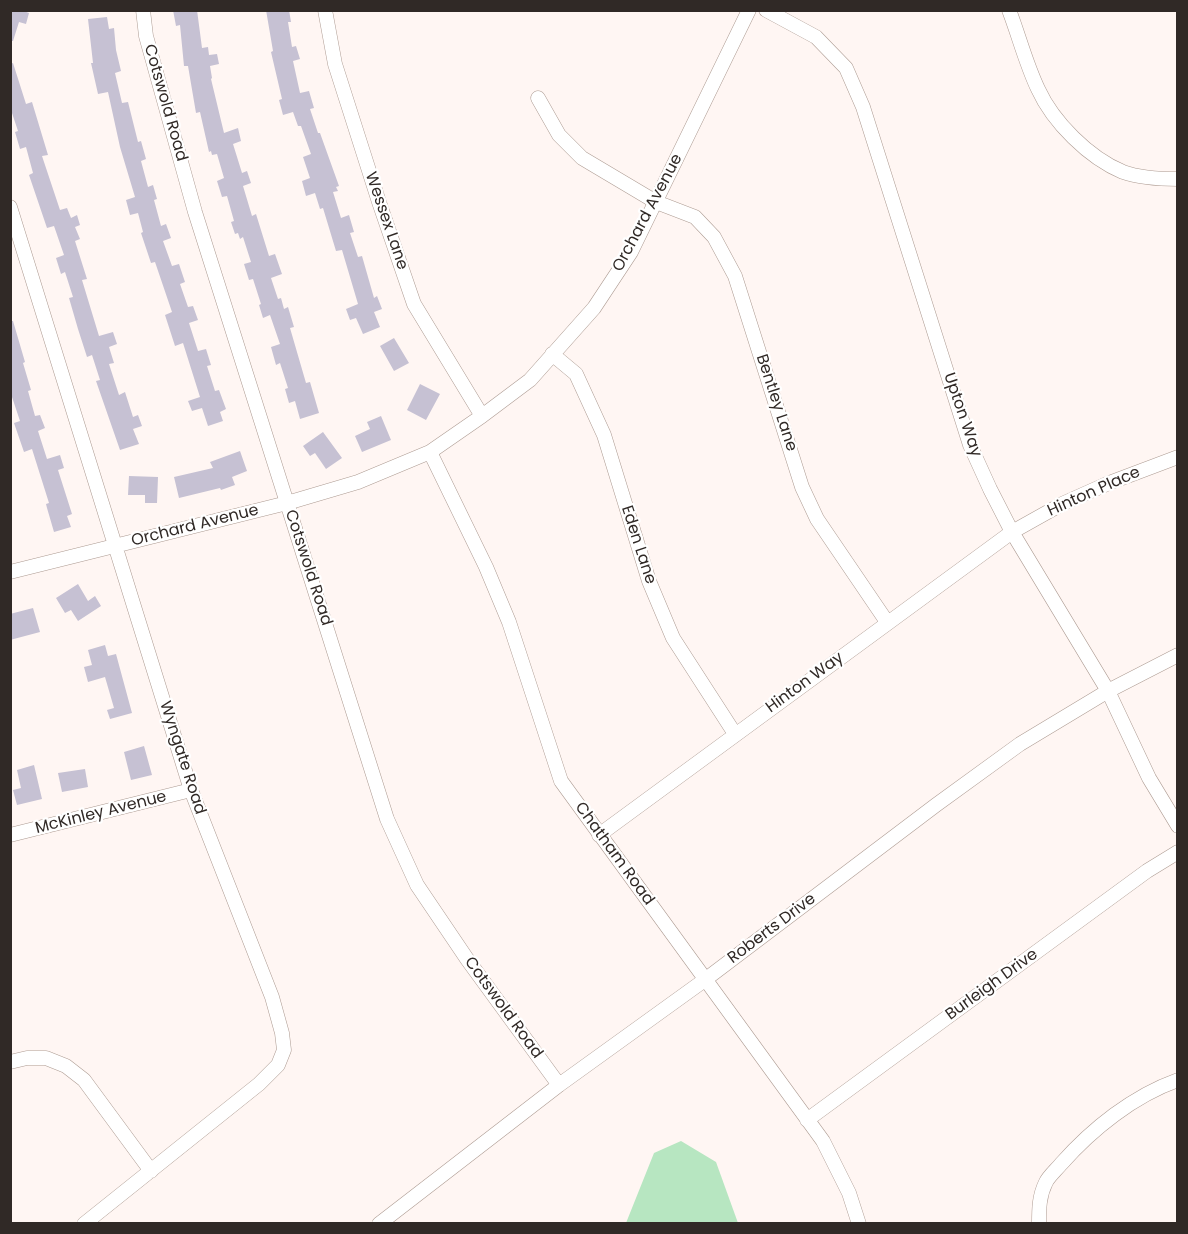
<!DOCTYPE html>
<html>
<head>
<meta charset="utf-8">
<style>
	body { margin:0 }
	#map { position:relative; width:1188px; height:1234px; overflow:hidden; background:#fff6f3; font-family:Poppins,sans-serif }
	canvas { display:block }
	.frame { position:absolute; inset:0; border:12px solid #302926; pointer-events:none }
</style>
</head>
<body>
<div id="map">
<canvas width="1188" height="1234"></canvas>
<div class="frame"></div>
</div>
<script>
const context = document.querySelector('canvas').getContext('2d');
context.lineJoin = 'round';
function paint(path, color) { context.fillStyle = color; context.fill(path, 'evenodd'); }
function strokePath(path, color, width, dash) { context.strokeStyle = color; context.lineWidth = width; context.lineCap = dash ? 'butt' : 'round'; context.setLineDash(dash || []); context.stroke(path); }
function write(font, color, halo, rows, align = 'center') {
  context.font = font + ' Poppins,sans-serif'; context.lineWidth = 4.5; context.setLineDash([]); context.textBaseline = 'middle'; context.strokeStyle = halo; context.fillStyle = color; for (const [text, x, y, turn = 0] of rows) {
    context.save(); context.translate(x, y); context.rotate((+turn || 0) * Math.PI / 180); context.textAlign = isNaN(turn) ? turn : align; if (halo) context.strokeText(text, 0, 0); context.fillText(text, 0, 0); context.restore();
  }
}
const green = new Path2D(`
	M 681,1141 L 716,1162 L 738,1223 L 626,1223 L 654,1153 Z`);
const building = new Path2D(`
	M 10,10 L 21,10 L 29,13 L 26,24 L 19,22 L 13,41 L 10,41 Z
	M 173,10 L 197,10 L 202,48 L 208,47 L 209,55 L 217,54 L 219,64 L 210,66 L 212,78 L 211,79 L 224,133 L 238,128 L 241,141 L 233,144 L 242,173 L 247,171 L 251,183 L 243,186 L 252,216 L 256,214 L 269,256 L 275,254 L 282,274 L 271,278 L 278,299 L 281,298 L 284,309 L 288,307 L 294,327 L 290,328 L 306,383 L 310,382 L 319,413 L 300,419 L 295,401 L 289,403 L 285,389 L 288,388 L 280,363 L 276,365 L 271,347 L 280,344 L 270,315 L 263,318 L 259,305 L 261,304 L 253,279 L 249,280 L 244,264 L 251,262 L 243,237 L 240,239 L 238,233 L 235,234 L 231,222 L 234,221 L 227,196 L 222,197 L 217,181 L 224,178 L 217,154 L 212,155 L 211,151 L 209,152 L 200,112 L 196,113 L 188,66 L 184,66 L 180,25 L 176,26 Z
	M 266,10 L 289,10 L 291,22 L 288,22 L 292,47 L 296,46 L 300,59 L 293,61 L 300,93 L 309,91 L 314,108 L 310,109 L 318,133 L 320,133 L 339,186 L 336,187 L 338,191 L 333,192 L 341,218 L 349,215 L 354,232 L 350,233 L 358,257 L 362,256 L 374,298 L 377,296 L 382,309 L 374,312 L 380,327 L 363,334 L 356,318 L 350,320 L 346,309 L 358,304 L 342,250 L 336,251 L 323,208 L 320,209 L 315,193 L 306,196 L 302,181 L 310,178 L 303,157 L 311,154 L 301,126 L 298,126 L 293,112 L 283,115 L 279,100 L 282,99 L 271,52 L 273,51 Z
	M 107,17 L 109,29 L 114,28 L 116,50 L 121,71 L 115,73 L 122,103 L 128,102 L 138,142 L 141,141 L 146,159 L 141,161 L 148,187 L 153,185 L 157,199 L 154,200 L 161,226 L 166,224 L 171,238 L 163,241 L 172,266 L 179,264 L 185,282 L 180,284 L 188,307 L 193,306 L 198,320 L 189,323 L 198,351 L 206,349 L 211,365 L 207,366 L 215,391 L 219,390 L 226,409 L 220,412 L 223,421 L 208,426 L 202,408 L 192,411 L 188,401 L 200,397 L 183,343 L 175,346 L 165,315 L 172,312 L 155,262 L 151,263 L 141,233 L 143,232 L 138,213 L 130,215 L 126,200 L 135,197 L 120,147 L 108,92 L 98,94 L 91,63 L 93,63 L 88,19 Z
	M 13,63 L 26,104 L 32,102 L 48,155 L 42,156 L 60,210 L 67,208 L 71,218 L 77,215 L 80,225 L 75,227 L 80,239 L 75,241 L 87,279 L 82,280 L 99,336 L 113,332 L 117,344 L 109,347 L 114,363 L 109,364 L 119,395 L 125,392 L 133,417 L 138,415 L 142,426 L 133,429 L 139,444 L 120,450 L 96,381 L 100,380 L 92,355 L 87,357 L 78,329 L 69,298 L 73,297 L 65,272 L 61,274 L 56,258 L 64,255 L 54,226 L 47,228 L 29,175 L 33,173 L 26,147 L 20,149 L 15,132 L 18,131 L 10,107 L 10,64 Z
	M 10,321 L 13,321 L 25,362 L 23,363 L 31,390 L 28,391 L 35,416 L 40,415 L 45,428 L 38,431 L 47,459 L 60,455 L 64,468 L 58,470 L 72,514 L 67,516 L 71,527 L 54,532 L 47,508 L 46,504 L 49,503 L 32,449 L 24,452 L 14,423 L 20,421 L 10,391 Z
	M 394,338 L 409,363 L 394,371 L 380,346 Z
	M 420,384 L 440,394 L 426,420 L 407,410 Z
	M 381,416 L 391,440 L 362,452 L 355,436 L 370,429 L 367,422 Z
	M 323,432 L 342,458 L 326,469 L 315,453 L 310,456 L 303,446 Z
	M 240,451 L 247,471 L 232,477 L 235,485 L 221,490 L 220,488 L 179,498 L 174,477 L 213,468 L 210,462 Z
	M 129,476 L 158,477 L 157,503 L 145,503 L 145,495 L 128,495 Z
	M 78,584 L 88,601 L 95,596 L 101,606 L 78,621 L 71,610 L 65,613 L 56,598 Z
	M 33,608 L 40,632 L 10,640 L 10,614 Z
	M 105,645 L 108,656 L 116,654 L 132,713 L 110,719 L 107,710 L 114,708 L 105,677 L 88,682 L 84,667 L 92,665 L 88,650 Z
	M 144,746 L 152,775 L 131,780 L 124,752 Z
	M 34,765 L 42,799 L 17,805 L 13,790 L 21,788 L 17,770 Z
	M 85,769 L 88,787 L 62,792 L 58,773 Z`);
const minor = new Path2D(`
	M 143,10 L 146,36 L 195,212 L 387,819 L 417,885 L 467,959 L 559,1085
	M 325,10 L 335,64 L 379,202 L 414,304 L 482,416
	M 766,10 L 816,37 L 846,68 L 863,107 L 970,445 L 990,489 L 1012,532 L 1108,691 L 1149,778 L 1178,826
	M 1009,10 C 1019,36 1026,64 1038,89 C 1053,122 1089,158 1123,172 C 1140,178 1160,179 1178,179
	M 538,98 L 559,135 L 582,158 L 656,202 L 695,217 L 714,237 L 735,276 L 802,487 L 817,519 L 887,622
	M 10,207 L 191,790 L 272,997 L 282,1033 L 284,1050 L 278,1065 L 259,1084 L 84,1224
	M 552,354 L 576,374 L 604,435 L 649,581 L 673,638 L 735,734
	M 430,452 L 486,567 L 509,622 L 561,781 L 823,1141 L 849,1193 L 859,1224
	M 10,572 L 287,503 L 358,482 L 430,452 L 482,416 L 530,380 L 594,308 L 631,252 L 749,10
	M 10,835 L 191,790
	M 599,835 L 1012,532 L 1062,504 L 1109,483 L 1178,457
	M 10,1062 L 27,1058 L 46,1058 L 66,1066 L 84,1080 L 151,1171
	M 807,1120 L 1147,871 L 1178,852
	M 379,1224 L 559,1085 L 706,979 L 936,805 L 1020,744 L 1108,691 L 1178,655
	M 1039,1224 C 1039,1209 1039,1196 1046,1182 C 1049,1176 1056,1170 1061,1164 C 1092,1129 1133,1096 1178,1080`);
const streetNames = [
	["Cotswold Road",165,103,74],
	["Orchard Avenue",648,213,-62],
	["Wessex Lane",386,221,71],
	["Bentley Lane",776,403,72],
	["Upton Way",962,415,71],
	["Hinton Place",1094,492,-24],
	["Orchard Avenue",195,526,-14],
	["Eden Lane",638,545,72],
	["Cotswold Road",308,568,72],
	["Hinton Way",805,683,-36],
	["Wyngate Road",182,758,72],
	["McKinley Avenue",101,813,-14],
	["Chatham Road",614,854,54],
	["Roberts Drive",772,929,-37],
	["Burleigh Drive",992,985,-36],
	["Cotswold Road",503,1008,54]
];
paint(green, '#b7e6c1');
paint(building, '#c6c1d3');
strokePath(minor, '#ad9b92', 15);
strokePath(minor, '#fff', 14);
write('16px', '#302926', '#fff', streetNames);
</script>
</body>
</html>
